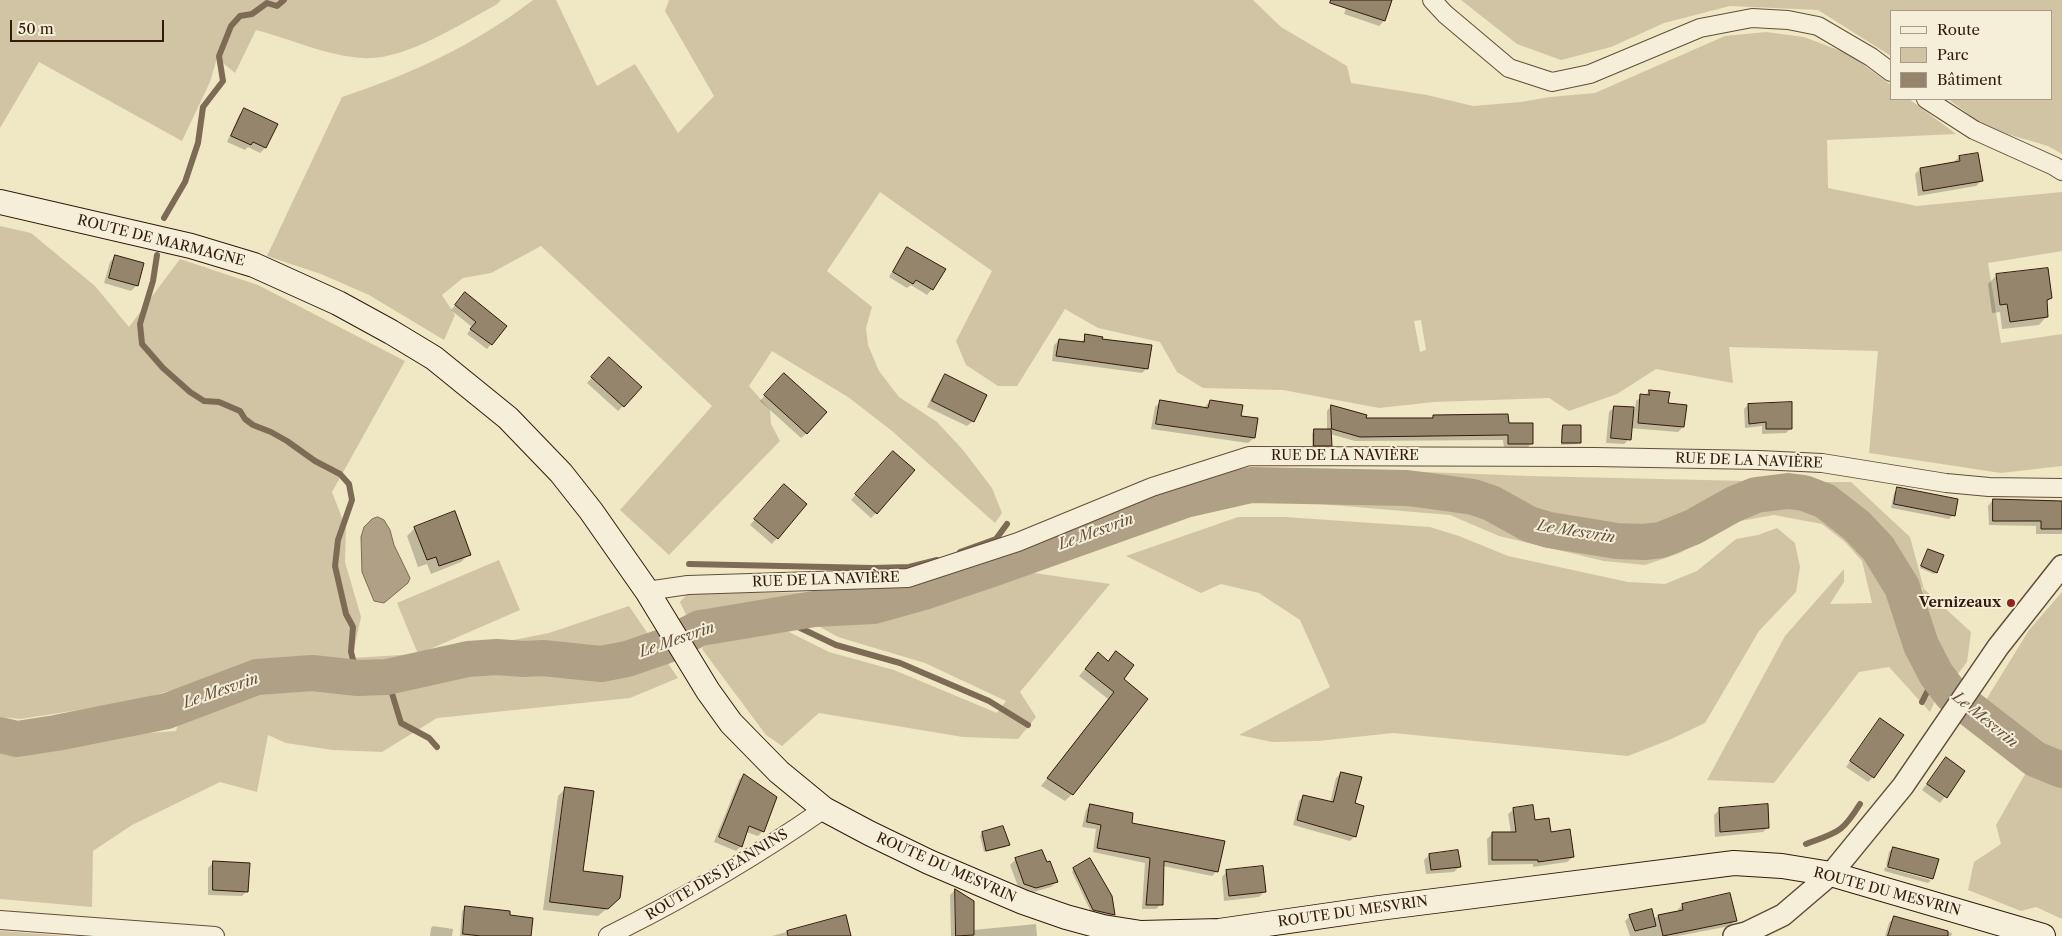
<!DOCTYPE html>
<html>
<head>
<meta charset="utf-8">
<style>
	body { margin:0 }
	#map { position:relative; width:2062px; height:936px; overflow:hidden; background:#f0e7c5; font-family:"Libre Caslon Text",serif }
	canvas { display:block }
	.legend { position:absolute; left:1890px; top:10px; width:162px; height:90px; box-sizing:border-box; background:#f5efd9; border:1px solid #a79a87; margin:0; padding:6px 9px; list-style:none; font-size:15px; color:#331a0b }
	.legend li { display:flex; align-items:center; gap:10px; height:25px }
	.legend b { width:25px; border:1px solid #a79a87 }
	.scale { position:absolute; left:10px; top:20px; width:154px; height:22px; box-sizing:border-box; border:2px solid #331a0b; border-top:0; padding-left:6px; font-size:15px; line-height:18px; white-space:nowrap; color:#331a0b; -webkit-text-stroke:4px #f5efd9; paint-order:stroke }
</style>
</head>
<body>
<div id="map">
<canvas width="2062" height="936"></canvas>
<ul class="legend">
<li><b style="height:6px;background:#f5efd9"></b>Route</li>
<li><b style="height:14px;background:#d0c4a5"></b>Parc</li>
<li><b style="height:14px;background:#95856c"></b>Bâtiment</li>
</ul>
<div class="scale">50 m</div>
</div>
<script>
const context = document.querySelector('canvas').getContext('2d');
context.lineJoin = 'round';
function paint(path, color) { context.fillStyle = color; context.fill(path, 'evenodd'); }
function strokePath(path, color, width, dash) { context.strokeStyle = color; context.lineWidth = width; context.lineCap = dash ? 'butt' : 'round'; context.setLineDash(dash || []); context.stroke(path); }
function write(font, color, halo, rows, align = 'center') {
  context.font = font + ' "Libre Caslon Text",serif'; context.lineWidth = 4; context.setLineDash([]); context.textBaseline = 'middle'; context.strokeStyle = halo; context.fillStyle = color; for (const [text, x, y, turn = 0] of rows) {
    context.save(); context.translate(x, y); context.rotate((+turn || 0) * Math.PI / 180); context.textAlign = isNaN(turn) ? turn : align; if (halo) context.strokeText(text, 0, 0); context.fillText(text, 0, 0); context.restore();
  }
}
const green = new Path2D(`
	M 0,0 L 501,0 L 496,5 C 460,24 404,61 363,58 C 327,56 291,39 256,30 L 235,73 L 217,58 L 210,82 L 182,141 L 39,62 L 0,128 Z
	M 533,0 L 556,0 L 597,86 L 635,64 L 678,133 L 714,96 L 665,11 L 669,0 L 1253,0 L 1281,27 L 1347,66 L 1351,83 L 1427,95 L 1473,106 L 1521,102 L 1550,97 L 1595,93 L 1725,36 L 1766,32 L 1804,37 L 1849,54 L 1891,85 L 1891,99 L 1909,99 L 1956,134 L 1827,140 L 1828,188 L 1917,206 L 2062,192 L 2062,251 L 1988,263 L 2001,343 L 2062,334 L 2062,466 L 2001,473 L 1869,453 L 1878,351 L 1729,347 L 1733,383 L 1656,369 L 1617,394 L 1569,411 L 1549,398 L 1434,402 L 1379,408 L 1283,390 L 1203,388 L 1177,372 L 1160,342 L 1098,328 L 1065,309 L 1017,386 L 998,386 L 966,365 L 956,341 L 992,271 L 880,192 L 827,271 L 872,307 L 866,328 L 868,345 L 879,371 L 899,397 L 937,422 L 963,450 L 992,488 L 1002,513 L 995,523 L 892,431 L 848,397 L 772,351 L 749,386 L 770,410 L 771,424 L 780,441 L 669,555 L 620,510 L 712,406 L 541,246 L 491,273 L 463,278 L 442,295 L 455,315 L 444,340 L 369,295 L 321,274 L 267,256 L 342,97 C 412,74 474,45 533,0 ZM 1421,320 L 1426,350 L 1420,352 L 1414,321 Z
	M 1461,0 L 2062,0 L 2062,154 L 2048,146 L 1987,128 L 1948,99 L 2051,99 L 2051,11 L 1891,11 L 1891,56 L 1818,10 L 1730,6 L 1664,23 L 1611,47 L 1561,60 L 1517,44 Z
	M 0,226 L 31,233 L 95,286 L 129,327 L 180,259 L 258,285 L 405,361 L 332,492 L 346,528 L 345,562 L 361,617 L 352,658 L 418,654 L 397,603 L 499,560 L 520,610 L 421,653 L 478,647 L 549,633 L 629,606 L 678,678 L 630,698 L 437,718 L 382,752 L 333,750 L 286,743 L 268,735 L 257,792 L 220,782 L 132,825 L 93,851 L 92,907 L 0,899 L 0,745 L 18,748 L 117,735 L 176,731 L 189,685 L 131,702 L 20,719 L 0,717 Z
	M 1400,471 L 1529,476 L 1748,481 L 1733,493 L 1680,521 L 1645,533 L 1578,528 L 1539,521 L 1519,509 L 1479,493 L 1387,480 Z
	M 1818,482 L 1851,482 L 1910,537 L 1924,589 L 1971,632 L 1967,662 L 1954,679 L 1920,613 L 1923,589 L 1862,515 Z
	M 1272,493 L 1399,497 L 1485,508 L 1515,528 L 1544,535 L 1626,546 L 1657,545 L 1702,530 L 1744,507 L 1806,502 L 1830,514 L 1874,559 L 1893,593 L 1907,636 L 1938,694 L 1930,712 L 1889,667 L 1859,672 L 1774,783 L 1707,780 L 1785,636 L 1844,569 L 1844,582 L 1830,604 L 1872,603 L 1862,561 L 1845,542 L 1822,524 L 1774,515 L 1735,522 L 1680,553 L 1645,565 L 1604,561 L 1499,536 L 1450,515 L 1261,499 Z
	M 1238,517 L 1285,517 L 1430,527 L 1459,536 L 1508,556 L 1628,582 L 1665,584 L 1697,571 L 1736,539 L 1758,535 L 1777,528 L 1795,543 L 1800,567 L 1796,592 L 1759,631 L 1705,723 L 1669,740 L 1628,756 L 1393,733 L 1318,741 L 1272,742 L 1239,735 L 1330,687 L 1300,620 L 1259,593 L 1221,584 L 1201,593 L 1126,556 Z
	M 1034,573 L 1110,584 L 1020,692 L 1036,717 L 1018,739 L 963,737 L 819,713 L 782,746 L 766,735 L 702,649 L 712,634 L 775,625 L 829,652 L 894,670 L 997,713 L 1006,701 L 925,663 L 838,637 L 802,617 L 864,624 L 940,603 L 1002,577 Z
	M 889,592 L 706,616 L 689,621 L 680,602 L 688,593 Z
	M 2062,592 L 2062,919 L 2036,907 L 2021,911 L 1968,890 L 1974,862 L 2001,844 L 1996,825 L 2028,769 L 1968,729 L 2029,630 Z
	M 0,931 L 1,931 L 68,936 L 0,936 Z`);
const water = new Path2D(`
	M 378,517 L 384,520 L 390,530 L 394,545 L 410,578 L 408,583 L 384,603 L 374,601 L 362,572 L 361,537 L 364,527 L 372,519 Z`);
const shadow = new Path2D(`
	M 1349,0 L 1391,0 L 1384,21 L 1379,26 L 1344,14 Z
	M 244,110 L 265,148 L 260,153 L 248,147 L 245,150 L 227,142 L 239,115 Z
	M 1959,157 L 1981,181 L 1976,186 L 1918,196 L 1915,174 L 1920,169 L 1954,162 Z
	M 907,249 L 932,289 L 927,295 L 911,285 L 907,288 L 889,277 L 902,254 Z
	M 115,256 L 142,264 L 136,286 L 131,291 L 104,283 L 110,262 Z
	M 1996,276 L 2051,297 L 2046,302 L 2047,316 L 2039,325 L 2002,329 L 2000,312 L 1992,313 L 1988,284 Z
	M 461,298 L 505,326 L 487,349 L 467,334 L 472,327 L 451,310 Z
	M 1086,336 L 1101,340 L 1147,368 L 1142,373 L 1052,361 L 1054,345 L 1059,340 L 1081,343 Z
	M 604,364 L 623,406 L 618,411 L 587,383 Z
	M 945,376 L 973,421 L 967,426 L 927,407 L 940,381 Z
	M 779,380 L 807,433 L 801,438 L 760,401 Z
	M 1650,391 L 1667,405 L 1683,427 L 1678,432 L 1630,428 L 1629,439 L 1624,444 L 1606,443 L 1609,412 L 1614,407 L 1635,409 L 1636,401 Z
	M 1210,401 L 1240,417 L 1254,438 L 1248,443 L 1151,429 L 1155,407 L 1160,402 L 1204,408 Z
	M 1748,405 L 1791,428 L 1786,433 L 1762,434 L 1762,426 L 1745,428 L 1744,409 Z
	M 1331,406 L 1365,419 L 1430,419 L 1433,416 L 1507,425 L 1532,443 L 1527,448 L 1504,448 L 1503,440 L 1355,441 L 1330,434 L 1331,445 L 1328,447 L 1312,447 L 1312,433 L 1315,430 L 1327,430 L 1327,411 Z
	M 1564,426 L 1579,442 L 1577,444 L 1561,445 L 1561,429 Z
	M 888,458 L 876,513 L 871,518 L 851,500 Z
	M 1898,489 L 1953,515 L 1949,519 L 1891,508 L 1894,493 Z
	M 779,491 L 805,504 L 772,544 L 750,525 Z
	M 1993,500 L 2062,502 L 2062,534 L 2036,534 L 2036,526 L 1989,525 L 1988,506 Z
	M 415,528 L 469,554 L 461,562 L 431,574 L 427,564 L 418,567 L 407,536 Z
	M 1929,550 L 1936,572 L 1934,574 L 1920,568 Z
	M 1098,654 L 1122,680 L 1072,794 L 1065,801 L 1041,786 L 1108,699 L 1079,676 Z
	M 1880,720 L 1873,777 L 1868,782 L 1846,767 Z
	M 1946,759 L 1964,772 L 1940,803 L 1922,790 Z
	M 1341,773 L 1353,804 L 1355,836 L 1350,841 L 1293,825 L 1299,801 L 1304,796 L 1330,803 L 1336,778 Z
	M 744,775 L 763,831 L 758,836 L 746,832 L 741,846 L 736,851 L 714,842 L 739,780 Z
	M 566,788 L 582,872 L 610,906 L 598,916 L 543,910 L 558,796 Z
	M 1091,805 L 1130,824 L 1217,871 L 1212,876 L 1163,866 L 1161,904 L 1156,909 L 1142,909 L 1145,863 L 1093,852 L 1096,829 L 1082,827 L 1086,810 Z
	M 1514,809 L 1550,833 L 1573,857 L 1567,862 L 1533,867 L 1533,864 L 1488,865 L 1487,839 L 1492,834 L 1511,833 L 1508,814 Z
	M 1720,809 L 1768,827 L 1763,832 L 1715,837 L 1714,815 Z
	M 982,833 L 1008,844 L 1006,847 L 984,852 L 980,836 Z
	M 1893,848 L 1937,860 L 1932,879 L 1886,865 L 1889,852 Z
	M 1041,852 L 1057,882 L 1051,887 L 1030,893 L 1019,889 L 1010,865 L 1015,860 Z
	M 1429,855 L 1459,867 L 1454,872 L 1426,874 L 1424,860 Z
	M 213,863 L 247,891 L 242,896 L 208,895 L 208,868 Z
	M 1885,867 L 1931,880 L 1928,883 L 1884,871 Z
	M 1074,869 L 1112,914 L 1110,916 L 1091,912 L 1072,872 Z
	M 1227,871 L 1264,892 L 1259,897 L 1224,901 L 1222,877 Z
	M 955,890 L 973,930 L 1036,924 L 1037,936 L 951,936 L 950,895 Z
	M 1683,905 L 1735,921 L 1730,926 L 1678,936 L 1630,936 L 1625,921 L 1630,916 L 1653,918 L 1679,912 L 1678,909 Z
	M 466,907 L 529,936 L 460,936 L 462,911 Z
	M 845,916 L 850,936 L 772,936 Z
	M 1894,917 L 1952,933 L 1951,936 L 1885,936 L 1889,923 Z
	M 433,926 L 453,929 L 452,936 L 430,936 L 431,928 Z`);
const stream = new Path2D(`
	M 164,218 L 185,182 L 198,143 L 203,107 L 223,81 L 219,56 L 231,26 L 240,16 L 252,14 L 267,3 L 277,6 L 284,0
	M 157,255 L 153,281 L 140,324 L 142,344 L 163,368 L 190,392 L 204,401 L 219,402 L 240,411 L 245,419 L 253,425 L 271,432 L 287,441 L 315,461 L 340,474 L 349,484 L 352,500 L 338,540 L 335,566 L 346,614 L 353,627 L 351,652 L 358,678
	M 960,552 L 996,539 L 1007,524
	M 689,564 L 873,568 L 909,567 L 937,560
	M 775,616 L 836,645 L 900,663 L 989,701 L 1028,725
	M 387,677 L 401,723 L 429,738 L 437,747
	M 1922,702 L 1936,674
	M 1806,844 C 1838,832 1842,833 1860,804`);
const river = new Path2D(`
	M 0,735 L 17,739 L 56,733 L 167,711 L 257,677 L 312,673 L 358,678 L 387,677 L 468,659 L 497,657 L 524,659 L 543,658 L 601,664 L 627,659 L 665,646 L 700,628 L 713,626 L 814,609 L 874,606 L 924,592 L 995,568 L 1185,500 L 1251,485 L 1407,488 L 1438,492 L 1473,497 L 1491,503 L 1529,524 L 1549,530 L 1617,541 L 1644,542 L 1661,540 L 1693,527 L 1734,504 L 1756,495 L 1788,491 L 1804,493 L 1825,501 L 1856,525 L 1878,548 L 1902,587 L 1921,645 L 1936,674 L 1951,694 L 2035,759 L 2062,770`);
const building = new Path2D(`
	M 1331,0 L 1392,0 L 1385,21 L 1330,3 Z
	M 244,108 L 278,124 L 266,148 L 253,142 L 251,145 L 231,136 Z
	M 1978,153 L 1983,181 L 1923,191 L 1920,168 L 1960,161 L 1959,156 Z
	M 907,247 L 946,269 L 933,290 L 916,280 L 913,284 L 893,272 Z
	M 115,255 L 144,263 L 138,286 L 109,278 Z
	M 2048,268 L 2052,298 L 2047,300 L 2048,317 L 2010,322 L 2007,304 L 2000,305 L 1996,274 Z
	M 465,292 L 507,326 L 492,345 L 470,329 L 476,322 L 455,305 Z
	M 1085,334 L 1103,337 L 1102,339 L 1152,345 L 1148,369 L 1056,356 L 1059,339 L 1084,342 Z
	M 609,357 L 642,387 L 624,407 L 591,377 Z
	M 784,373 L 827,412 L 807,434 L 764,395 Z
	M 945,374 L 987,395 L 974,422 L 932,401 Z
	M 1649,390 L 1670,392 L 1668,403 L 1687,405 L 1684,427 L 1638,423 L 1640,394 L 1649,395 Z
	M 1160,400 L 1208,408 L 1210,400 L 1243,405 L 1241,416 L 1258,418 L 1255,438 L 1156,424 Z
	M 1792,402 L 1792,429 L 1766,429 L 1766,422 L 1749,424 L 1748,404 Z
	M 1331,405 L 1367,415 L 1366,418 L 1433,418 L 1433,415 L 1508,414 L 1509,423 L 1533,423 L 1533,444 L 1508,444 L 1508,435 L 1360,437 L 1332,429 Z
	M 1614,406 L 1634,407 L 1631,440 L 1611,438 Z
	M 1563,425 L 1581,425 L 1581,443 L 1562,443 Z
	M 1314,429 L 1331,429 L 1332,446 L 1314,446 Z
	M 893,451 L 915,470 L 877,514 L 855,494 Z
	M 784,484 L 807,504 L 778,539 L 754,519 Z
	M 1897,487 L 1958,499 L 1955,516 L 1894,504 Z
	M 1993,499 L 2062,501 L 2062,529 L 2041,529 L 2041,521 L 1993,521 Z
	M 455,511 L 471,555 L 439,566 L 436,557 L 427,560 L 414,527 Z
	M 1928,549 L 1944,555 L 1937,573 L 1921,566 Z
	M 1116,651 L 1134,665 L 1124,679 L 1148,699 L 1073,795 L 1047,778 L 1114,692 L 1085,669 L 1098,652 L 1108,661 Z
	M 1880,718 L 1904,735 L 1874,778 L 1850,761 Z
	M 1946,757 L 1965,771 L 1947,798 L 1927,784 Z
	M 1341,772 L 1362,777 L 1355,803 L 1364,806 L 1356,837 L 1297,820 L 1303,795 L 1333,802 Z
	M 744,774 L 777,797 L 764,832 L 749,826 L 742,847 L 719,837 Z
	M 565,787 L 594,791 L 583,871 L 623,876 L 620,898 L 608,909 L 550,902 Z
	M 1090,804 L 1133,813 L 1132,823 L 1225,841 L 1218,872 L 1164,861 L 1163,905 L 1146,905 L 1150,858 L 1097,848 L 1101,825 L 1087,822 Z
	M 1768,804 L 1769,828 L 1720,832 L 1719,808 Z
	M 1533,805 L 1535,820 L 1549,818 L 1551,832 L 1570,829 L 1574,857 L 1538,862 L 1538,860 L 1492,860 L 1492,832 L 1516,832 L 1513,808 Z
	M 1003,826 L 1010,845 L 986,851 L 982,832 Z
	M 1893,847 L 1939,859 L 1933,879 L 1888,867 Z
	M 1042,850 L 1047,862 L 1050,861 L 1058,882 L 1036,888 L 1024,884 L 1015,858 Z
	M 1458,850 L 1461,867 L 1431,870 L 1429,854 Z
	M 1090,858 L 1112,896 L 1115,915 L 1093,910 L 1073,868 Z
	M 213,861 L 250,863 L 248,892 L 213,890 Z
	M 1263,866 L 1266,892 L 1229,896 L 1226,870 Z
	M 955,889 L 974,901 L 974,935 L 956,936 Z
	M 1730,893 L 1737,921 L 1663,936 L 1658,915 L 1683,910 L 1682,904 Z
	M 465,906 L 510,911 L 510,915 L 533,918 L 531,936 L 481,936 L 463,934 Z
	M 1652,909 L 1656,926 L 1635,931 L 1629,915 Z
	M 846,915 L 851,936 L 788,936 L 787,931 Z
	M 1894,916 L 1948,931 L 1948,936 L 1888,936 Z`);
const minor = new Path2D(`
	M 1432,0 L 1445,14 L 1509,68 L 1552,82 L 1590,74 L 1700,28 L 1752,18 L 1788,20 L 1818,26 L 1871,57 L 1891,72
	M 1926,99 L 1974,130 L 2054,166 L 2062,171
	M 647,591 L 688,585 L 908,578 L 1018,542 L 1152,487 L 1249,456 L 1595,457 L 1759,460 L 1822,463 L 1946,483 L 1989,487 L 2062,488
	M 0,920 L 215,936
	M 608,936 C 683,899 755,857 824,809`);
const tertiary = new Path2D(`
	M 1734,936 L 1746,933 L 1783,915 L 1831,874 L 1903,786 L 1998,647 L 2062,566`);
const secondary = new Path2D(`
	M 0,202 L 191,246 L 254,265 L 338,303 L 391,332 L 434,358 L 508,418 L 561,473 L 591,511 L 647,591 L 708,691 L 731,723 L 779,772 L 824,809 L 869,833 L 929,862 L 1023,902 L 1066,917 L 1103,927 L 1141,933 L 1219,931 L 1379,908 L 1734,863 L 1782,866 L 1831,874 L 2043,936`);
const markers = [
	[2011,603,5,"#8f2418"]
];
const streetNames = [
	["ROUTE DE MARMAGNE",161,241,14],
	["RUE DE LA NAVIÈRE",1345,456],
	["RUE DE LA NAVIÈRE",1749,461,2],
	["RUE DE LA NAVIÈRE",826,580,-2],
	["ROUTE DU MESVRIN",946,868,24],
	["ROUTE DES JEANNINS",717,875,-31],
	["ROUTE DU MESVRIN",1887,892,15],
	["ROUTE DU MESVRIN",1353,912,-8]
];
const poiNames = [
	["Vernizeaux",2001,603]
];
const waterNames = [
	["Le Mesvrin",1096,532,-20],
	["Le Mesvrin",1576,532,9],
	["Le Mesvrin",677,640,-19],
	["Le Mesvrin",221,691,-19],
	["Le Mesvrin",1985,720,39]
];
paint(green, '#d0c4a5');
paint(water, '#b0a186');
strokePath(water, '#7e6b55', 1);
paint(shadow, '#0003');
strokePath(stream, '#7e6b55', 6);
strokePath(river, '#b0a186', 36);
paint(building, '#95856c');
strokePath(building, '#331a0b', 1);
strokePath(minor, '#624d3a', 20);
strokePath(tertiary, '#624d3a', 24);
strokePath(secondary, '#331a0b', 26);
strokePath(minor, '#f5efd9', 18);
strokePath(tertiary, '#f5efd9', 21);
strokePath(secondary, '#f5efd9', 24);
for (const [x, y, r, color] of markers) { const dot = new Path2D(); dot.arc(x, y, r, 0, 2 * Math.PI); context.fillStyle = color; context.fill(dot); strokePath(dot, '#f5efd9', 2); }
write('14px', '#331a0b', '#f5efd9', streetNames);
write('bold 14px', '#331a0b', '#f5efd9', poiNames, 'right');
write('italic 15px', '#65503c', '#f5efd9', waterNames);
</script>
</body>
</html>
